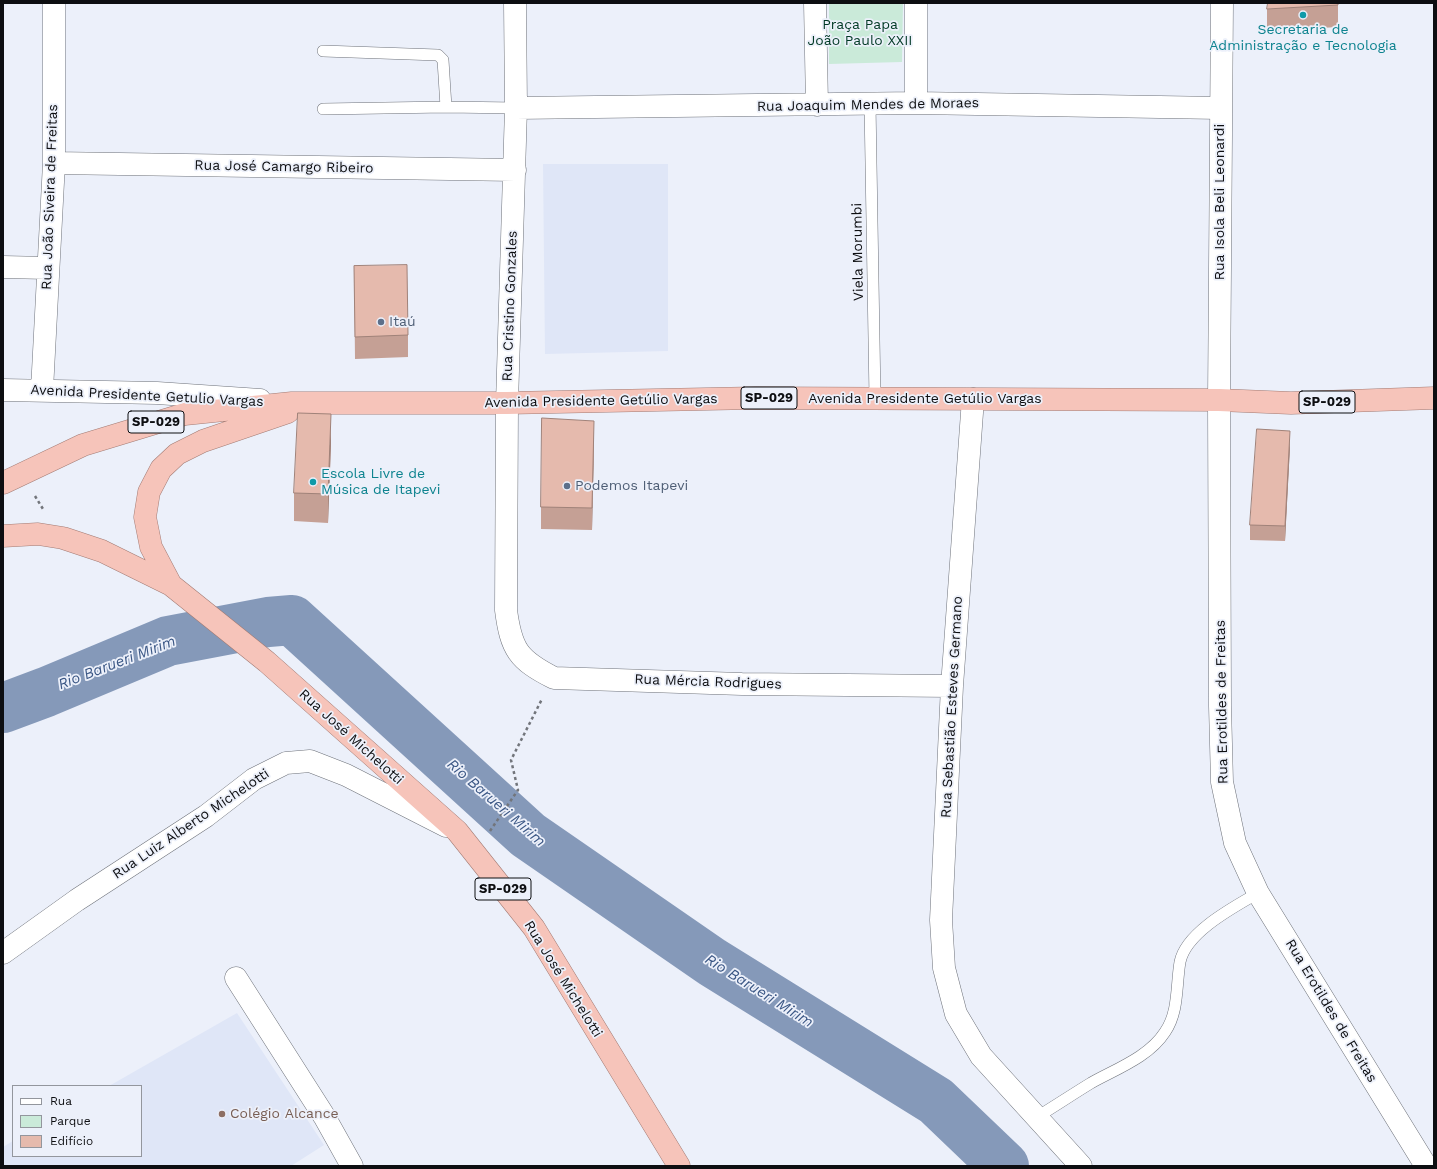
<!DOCTYPE html>
<html>
<head>
<meta charset="utf-8">
<style>
	body { margin:0 }
	#map { position:relative; width:1437px; height:1169px; overflow:hidden; background:#ecf0fa; font-family:"Work Sans",sans-serif }
	canvas { display:block }
	.frame { position:absolute; inset:0; border:4px solid #0d0e11; pointer-events:none }
	.legend { position:absolute; left:12px; top:1085px; width:130px; height:72px; box-sizing:border-box; background:#ecf0fa; border:1px solid #93969d; margin:0; padding:5px 7px; list-style:none; font-size:12px; color:#0d0e11 }
	.legend li { display:flex; align-items:center; gap:8px; height:20px }
	.legend b { width:20px; border:1px solid #93969d }
</style>
</head>
<body>
<div id="map">
<canvas width="1437" height="1169"></canvas>
<div class="frame"></div>
<ul class="legend">
<li><b style="height:5px;background:#fff"></b>Rua</li>
<li><b style="height:11px;background:#caead9"></b>Parque</li>
<li><b style="height:11px;background:#e5baad"></b>Edifício</li>
</ul>
</div>
<script>
const context = document.querySelector('canvas').getContext('2d');
context.lineJoin = 'round';
function paint(path, color) { context.fillStyle = color; context.fill(path, 'evenodd'); }
function strokePath(path, color, width, dash) { context.strokeStyle = color; context.lineWidth = width; context.lineCap = dash ? 'butt' : 'round'; context.setLineDash(dash || []); context.stroke(path); }
function write(font, color, halo, rows, align = 'center') {
  context.font = font + ' "Work Sans",sans-serif'; context.lineWidth = 3.5; context.setLineDash([]); context.textBaseline = 'middle'; context.strokeStyle = halo; context.fillStyle = color; for (const [text, x, y, turn = 0] of rows) {
    context.save(); context.translate(x, y); context.rotate((+turn || 0) * Math.PI / 180); context.textAlign = isNaN(turn) ? turn : align; if (halo) context.strokeText(text, 0, 0); context.fillText(text, 0, 0); context.restore();
  }
}
const built = new Path2D(`
	M 543,164 L 668,164 L 668,351 L 545,354 Z
	M 237,1013 L 324,1145 L 291,1166 L 3,1166 L 3,1147 L 13,1141 L 13,1156 L 141,1156 L 141,1086 L 109,1086 Z`);
const green = new Path2D(`
	M 829,3 L 903,3 L 902,62 L 829,64 Z`);
const river = new Path2D(`
	M 3,708 L 46,692 L 168,641 L 268,622 L 292,620 L 528,835 L 712,962 L 936,1101 L 1004,1166`);
const path = new Path2D(`
	M 35,496 L 43,509
	M 490,831 L 518,790 L 511,760 L 542,699`);
const service = new Path2D(`
	M 323,51 L 438,55 L 443,60 L 446,107 L 516,108
	M 870,104 L 875,398
	M 323,109 L 446,107
	M 1037,1117 C 1055,1106 1073,1094 1091,1083 C 1116,1069 1149,1057 1165,1032 C 1179,1012 1176,985 1180,962 C 1186,932 1234,907 1258,893`);
const minor = new Path2D(`
	M 515,3 L 516,108 L 507,403 L 506,610 C 511,649 518,660 554,678 L 742,684 L 952,686
	M 815,3 L 817,105
	M 916,103 L 916,3
	M 516,108 L 916,103 L 1220,108
	M 54,163 L 515,170
	M 3,267 L 48,268
	M 3,390 L 157,393 L 260,400
	M 42,390 L 54,163 L 54,3
	M 973,399 L 952,686 L 941,920 L 944,968 L 956,1014 L 981,1056 L 1081,1166
	M 1219,400 L 1220,706 L 1222,782 L 1235,843 L 1258,893 L 1426,1166
	M 3,953 L 77,900 L 206,816 L 254,779 L 286,763 L 310,761 L 346,775 L 446,826
	M 236,978 L 324,1116 L 352,1166`);
const tertiary = new Path2D(`
	M 1219,400 L 1222,3`);
const trunk = new Path2D(`
	M 3,483 L 83,445 L 185,414 L 292,403 L 507,403 L 756,398 L 1219,400 L 1291,403 L 1434,398
	M 3,536 L 38,534 L 63,538 L 102,551 L 171,585 L 267,662 L 457,831 L 534,928 L 679,1166
	M 171,585 L 151,547 L 145,517 L 149,492 L 161,469 L 177,454 L 203,441 L 288,412`);
const wall = new Path2D(`
	M 1338,3 L 1338,27 L 1267,31 L 1267,9 Z
	M 354,266 L 408,335 L 408,357 L 355,359 Z
	M 331,443 L 328,523 L 294,521 L 294,493 Z
	M 594,443 L 592,530 L 541,529 L 541,507 Z
	M 1290,446 L 1285,541 L 1250,540 L 1250,525 Z`);
const shadedWall = new Path2D(`
	M 331,414 L 331,443 L 328,523 L 328,494 Z
	M 594,421 L 594,443 L 592,530 L 592,508 Z
	M 1290,431 L 1290,446 L 1285,541 L 1285,526 Z`);
const building = new Path2D(`
	M 1268,3 L 1338,3 L 1338,5 L 1267,9 Z
	M 407,265 L 408,335 L 355,337 L 354,266 Z
	M 298,413 L 331,414 L 328,494 L 294,493 Z
	M 542,418 L 594,421 L 592,508 L 541,507 Z
	M 1257,429 L 1290,431 L 1285,526 L 1250,525 Z`);
const markers = [
	[1303,15,4,"#0f9aa8"],
	[381,322,4,"#5c6f8a"],
	[313,482,4,"#0f9aa8"],
	[567,486,4,"#5c6f8a"],
	[222,1114,4,"#8d6e63"]
];
const shields = [
	[769,398,56],
	[1327,402,56],
	[156,422,56],
	[503,889,56]
];
const shieldNames = [
	["SP-029",769,398],
	["SP-029",1327,402],
	["SP-029",156,422],
	["SP-029",503,889]
];
const parkNames = [
	["Praça Papa",860,25],
	["João Paulo XXII",860,41]
];
const cultureNames = [
	["Secretaria de",1303,30],
	["Administração e Tecnologia",1303,46],
	["Escola Livre de",321,474,"left"],
	["Música de Itapevi",321,490,"left"]
];
const streetNames = [
	["Rua Joaquim Mendes de Moraes",868,105,-1],
	["Rua José Camargo Ribeiro",284,167,1],
	["Rua João Siveira de Freitas",50,197,-88],
	["Rua Isola Beli Leonardi",1220,202,-90],
	["Viela Morumbi",858,252,-91],
	["Rua Cristino Gonzales",510,306,-88],
	["Avenida Presidente Getulio Vargas",147,396,3],
	["Avenida Presidente Getúlio Vargas",925,399],
	["Avenida Presidente Getúlio Vargas",601,401,-1],
	["Rua Mércia Rodrigues",708,682,2],
	["Rua Erotildes de Freitas",1222,702,-91],
	["Rua Sebastião Esteves Germano",952,707,-87],
	["Rua José Michelotti",351,737,42],
	["Rua Luiz Alberto Michelotti",191,824,-34],
	["Rua José Michelotti",563,979,58],
	["Rua Erotildes de Freitas",1331,1011,59]
];
const serviceNames = [
	["Itaú",389,322],
	["Podemos Itapevi",575,486]
];
const educationNames = [
	["Colégio Alcance",230,1114]
];
const waterNames = [
	["Rio Barueri Mirim",117,663,-21],
	["Rio Barueri Mirim",496,803,41],
	["Rio Barueri Mirim",759,991,32]
];
paint(built, '#dfe6f7');
paint(green, '#caead9');
strokePath(river, '#8599b9', 50);
strokePath(service, '#6e727a', 12);
strokePath(minor, '#6e727a', 23);
strokePath(tertiary, '#6e727a', 23);
strokePath(trunk, '#a27b74', 23);
strokePath(path, '#72757b', 2.5, [3, 3]);
strokePath(service, '#fff', 11);
strokePath(minor, '#fff', 22);
strokePath(tertiary, '#fff', 22);
strokePath(trunk, '#f6c4ba', 22);
paint(wall, '#c5a095');
paint(shadedWall, '#a08279');
paint(building, '#e5baad');
strokePath(building, '#a08279', 1);
for (const [x, y, r, color] of markers) { const dot = new Path2D(); dot.arc(x, y, r, 0, 2 * Math.PI); context.fillStyle = color; context.fill(dot); strokePath(dot, '#ecf0fa', 1.5); }
for (const [x, y, w] of shields) { const box = new Path2D(); box.roundRect(x - w / 2, y - 11, w, 22, 3); context.fillStyle = '#ecf0fa'; context.fill(box); strokePath(box, '#0d0e11', 1); }
write('bold 13px', '#0d0e11', null, shieldNames);
write('14px', '#003924', '#ecf0fa', parkNames);
write('14px', '#0d838f', '#ecf0fa', cultureNames);
write('14px', '#0d0e11', '#ecf0fa', streetNames);
write('14px', '#4e5e75', '#ecf0fa', serviceNames, 'left');
write('14px', '#785e54', '#ecf0fa', educationNames, 'left');
write('italic 15px', '#3b5785', '#ecf0fa', waterNames);
</script>
</body>
</html>
